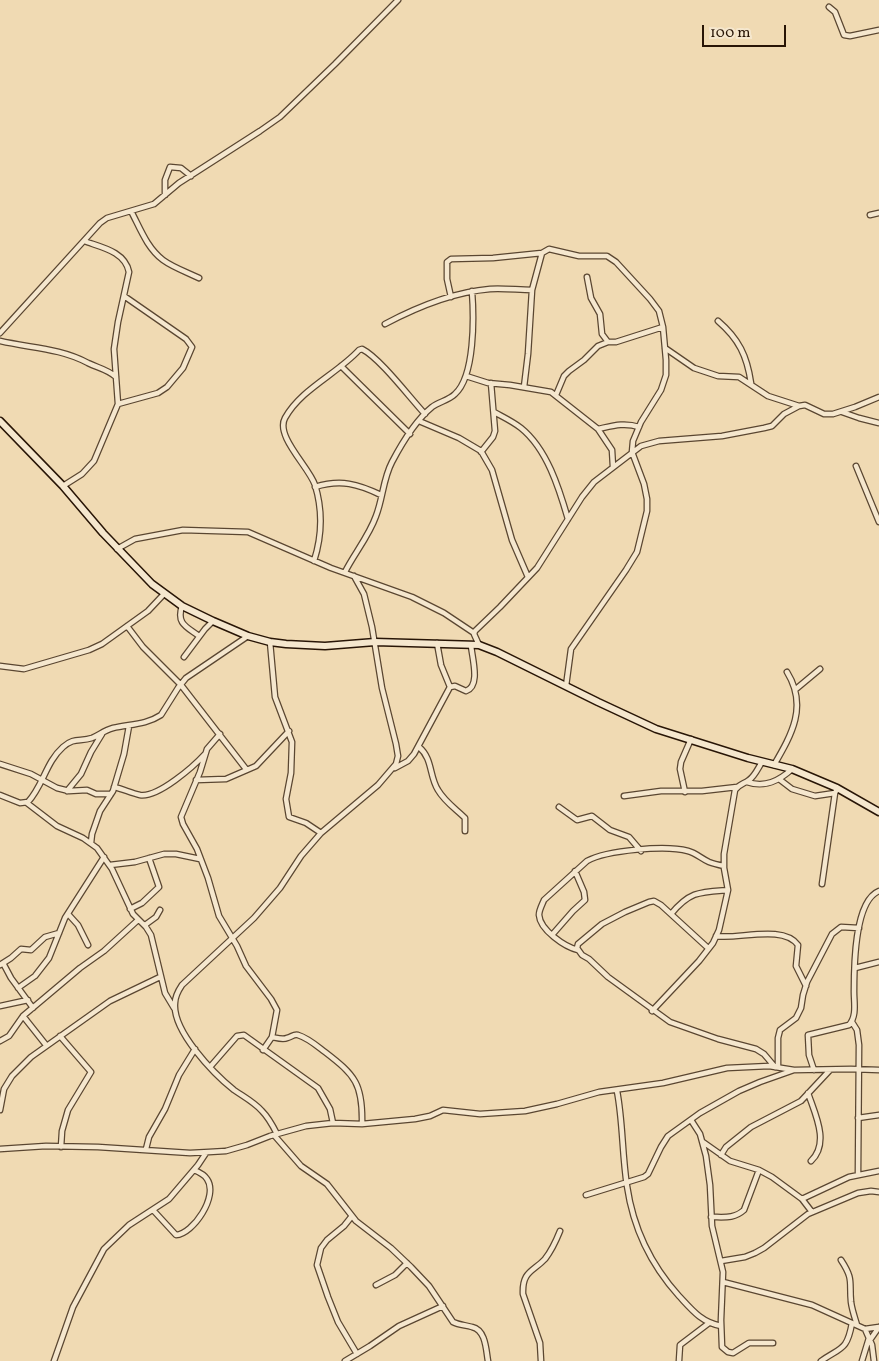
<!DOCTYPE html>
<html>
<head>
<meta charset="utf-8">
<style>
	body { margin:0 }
	#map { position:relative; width:879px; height:1361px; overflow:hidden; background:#f0dab3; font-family:Vollkorn,serif }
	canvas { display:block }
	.scale { position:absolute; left:702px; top:25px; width:84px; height:22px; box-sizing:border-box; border:2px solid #281506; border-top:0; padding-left:6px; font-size:15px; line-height:18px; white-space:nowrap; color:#281506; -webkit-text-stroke:4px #f5e7ce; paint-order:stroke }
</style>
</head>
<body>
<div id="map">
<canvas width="879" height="1361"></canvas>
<div class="scale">100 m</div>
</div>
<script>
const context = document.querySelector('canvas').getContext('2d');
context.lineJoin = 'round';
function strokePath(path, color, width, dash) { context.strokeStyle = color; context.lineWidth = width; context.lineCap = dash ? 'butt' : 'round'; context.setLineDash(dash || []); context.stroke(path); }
const street = new Path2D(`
	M 829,7 L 835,12 L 844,35 L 850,36 L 879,30
	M 165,195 L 165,180 L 170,167 L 181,168 L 191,176
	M 131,211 C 140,228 147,248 163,260 C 174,268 187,272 199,278
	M 870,215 L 879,213
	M 587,277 L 591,298 L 600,314 L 602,334 L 608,342 L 616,342 L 663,327
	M 451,297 L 447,279 L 447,262 L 451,259 L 493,258 L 542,253
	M 718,321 C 739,339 747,356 751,383
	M 385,324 C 417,307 454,292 490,289 C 504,288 518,290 532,290
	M 0,333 L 100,223 L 107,218 L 154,204 L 179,183 L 260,131 L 280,117 L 335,64 L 398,0
	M 0,341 C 30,348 60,348 88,363 C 98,368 107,369 116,377
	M 665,348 L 694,368 L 718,376 L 739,377 L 768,396 L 799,406
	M 341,366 L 410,434
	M 466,376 L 488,383 L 510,385 L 551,392 L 598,429 C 612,426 624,422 639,427
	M 524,387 L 528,354 L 532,290 L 542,253 L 549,249 L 579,256 L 607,256 L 616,262 L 650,299 L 659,311 L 663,327 L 666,360 L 666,375 L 661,390 L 641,422 L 633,441 L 632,452 L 644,484 L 647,499 L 647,511 L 637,552 L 626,570 L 571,649 L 566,686
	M 556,395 L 564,376 L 569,371 L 584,360 L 598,346 L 608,342
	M 118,404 L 158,393 L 167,387 L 183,368 L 192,347 L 186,339 L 124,296
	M 494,412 C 503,417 512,421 521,428 C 547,449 559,488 568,519
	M 842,412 L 859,418 L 879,423
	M 419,421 L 459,438 L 481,451 L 492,470 L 512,540 L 528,577
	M 598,429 L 612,450 L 613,467
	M 481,452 L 493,437 L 495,431 L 491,383
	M 856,466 L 879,522
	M 63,486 L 82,474 L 94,461 L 118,404 L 114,349 L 118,322 L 129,272 C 125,251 100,247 84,241
	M 315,487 C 341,479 358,484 381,495
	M 117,549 L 135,539 L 183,530 L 248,532 L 331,568 L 412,597 L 444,613 L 474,633
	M 314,561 C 322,536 323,511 315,485 C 309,467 275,436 285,418 C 301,389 337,374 359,350 L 362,349 C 380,358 410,398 425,414
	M 345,572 C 354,554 369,536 376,516 C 383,498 383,479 392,462 C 402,443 416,420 432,407 C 439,402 449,400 455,394 C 475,376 474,317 472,291
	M 182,606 C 176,624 187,627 199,636
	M 127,626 L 143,647 L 181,685 L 246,769
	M 270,642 L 275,697 L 292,742 L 291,773 L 286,799 L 289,817 L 306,823 L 321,833
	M 437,643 L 441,665 L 450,687
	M 479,645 L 474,634 L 475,631 L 500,607 L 537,568 L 582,497 L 594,482 L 641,446 L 659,441 L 722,436 L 764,428 L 772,426 L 784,414 L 799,406 L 805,405 L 824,414 L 833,414 L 855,407 L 879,397
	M 184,657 L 205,629 L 213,621
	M 0,666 L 24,669 L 89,650 L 102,644 L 148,611 L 164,594
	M 796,689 L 820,669
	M 220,734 L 207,749 L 200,772 L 181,817 L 183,824 L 197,849 L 208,878 L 219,916 L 237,946 L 246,966 L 271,999 L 277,1010 L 272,1037 L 263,1050
	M 419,747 C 433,759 429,776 438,790 C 445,802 456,809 465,818 L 465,831
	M 0,764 L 31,774 L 57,788 L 69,791 L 87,790 L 96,794 L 111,794
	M 774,765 C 792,734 808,706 787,672
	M 395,768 L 408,761 L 414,754 L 450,687 L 455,686 L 466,691 C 481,686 472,658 471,645
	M 779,779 L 792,789 L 815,796 L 835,793 L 836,791
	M 196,780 L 226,779 L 256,766 L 289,731
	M 747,782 C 765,788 779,781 792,769
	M 114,787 C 123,789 131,793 140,795 C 158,798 194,766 205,754
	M 67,791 L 81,774 L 91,752 L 102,734
	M 685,792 L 680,769 L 681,762 L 691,739
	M 0,795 L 20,803 L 28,802 C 43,786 46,762 63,747 C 74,737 80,742 92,738 C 99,735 105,730 113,728 C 129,724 146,725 161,715 L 178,688 L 186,678 L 248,636
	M 624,796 L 661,791 L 702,791 L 737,787
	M 27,803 L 57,826 L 83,838 L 97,848 L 112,869 L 133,914 L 146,927 L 151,935 L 165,993 L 174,1008
	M 559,807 L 577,820 L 592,816 L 610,830 L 629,837 L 641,851
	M 91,843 L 92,834 L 100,811 L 113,791 L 124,754 L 129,726
	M 110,865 L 135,862 L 164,854 L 176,854 L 200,859
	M 822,884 L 835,793
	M 130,909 L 142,903 L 159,887 L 149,858
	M 68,914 L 78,925 L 88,945
	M 671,914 C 690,891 700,892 728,890
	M 145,925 L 156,917 L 160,910
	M 552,935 L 573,911 L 585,900 L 584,892 L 575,871
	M 716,936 C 737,940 783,924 798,945 L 796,966 L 806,986
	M 708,948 L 661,905 L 654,901 L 649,902 L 625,912 L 602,924 L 578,944 L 577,948 L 582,955 L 589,959 L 608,977 L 670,1022 L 718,1039 L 756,1049 L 764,1054 L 775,1067
	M 578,950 C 565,947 540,930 539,915 C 539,910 542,905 544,900 L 587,861 C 607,850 666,845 688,851 C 696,853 702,859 709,862 C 714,864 719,865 724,866
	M 3,963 L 11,978 L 33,1008
	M 0,965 L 11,958 L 21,949 L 31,950 L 45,937 L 59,933
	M 855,968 L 879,962
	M 18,988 L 35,976 L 49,958 L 65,918 L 104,857
	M 0,1006 L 28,1000
	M 652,1011 L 699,961 L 713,943 L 719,930 L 728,890 L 724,868 L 724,854 L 735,790 C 739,784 744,784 749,780 C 755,776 758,768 762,762
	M 23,1016 L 46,1045
	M 852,1022 L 857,1030 L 859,1045 L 858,1175
	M 60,1036 L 91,1072 L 68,1110 L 62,1131 L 61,1147
	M 272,1037 C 277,1038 283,1040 287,1038 C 292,1037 293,1034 298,1035 C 308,1038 317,1046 325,1052 C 355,1075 363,1084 362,1124
	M 0,1041 L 9,1036 L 23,1016 L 80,968 L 104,951 L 138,920
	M 210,1067 L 237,1036 L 244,1035 L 318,1088 L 330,1109 L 333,1123
	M 778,1067 L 778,1038 L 780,1030 L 796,1018 L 801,1008 L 803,995 L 807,982 L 832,934 L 841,927 L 859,928
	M 814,1070 L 809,1055 L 808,1035 L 849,1025 C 857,1016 854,1003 854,992 C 854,968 854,901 879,891
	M 617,1091 C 623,1122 622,1154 627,1186 C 633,1227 651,1265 679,1296 C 692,1310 701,1322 721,1326
	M 808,1093 C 815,1114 830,1143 811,1161
	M 0,1110 L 4,1089 L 12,1076 L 31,1057 L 110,1001 L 160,977
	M 858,1118 L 879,1115
	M 691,1120 L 700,1134 L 706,1156 L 710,1185 L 712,1226 L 723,1272 L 721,1320 L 722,1347 L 728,1352 L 733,1353 L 749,1343 L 773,1343
	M 277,1134 C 273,1126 269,1118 262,1111 C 254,1102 244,1097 234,1090 C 214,1074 172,1031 175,1003 C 175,996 178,991 182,985 L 254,918 L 280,888 L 301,856 L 321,833 L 378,785 L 396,764 L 398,756 L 396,744 L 382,688 L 372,627 L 364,594 L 354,576
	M 274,1135 L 301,1166 L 327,1184 L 356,1221 L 391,1248 L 411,1267 L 429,1286 L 453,1322 C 459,1325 465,1325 472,1327 C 486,1330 486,1350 488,1361
	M 703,1142 L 730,1161 L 759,1170 L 772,1177 L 802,1199 L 812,1212
	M 0,1149 L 46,1146 L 98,1147 L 190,1153 L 209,1152 L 226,1151 L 247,1145 L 270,1136 L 306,1126 L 333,1123 L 362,1124 L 415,1119 L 430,1116 L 443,1110 L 480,1114 L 525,1111 L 557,1104 L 599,1092 L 663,1083 L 727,1068 L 769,1066 L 794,1070
	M 146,1149 L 149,1137 L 165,1109 L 179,1075 L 195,1049
	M 721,1155 L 726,1147 L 751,1127 L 801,1101 L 830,1070
	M 586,1195 L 644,1177 L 648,1174 L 661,1147 L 668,1136 L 700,1113 L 739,1091 L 760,1082 L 794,1070 L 851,1069 L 879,1070
	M 802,1199 L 849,1177 L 879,1171
	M 153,1210 L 176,1235 C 193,1234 219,1196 207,1179 C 204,1174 199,1172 194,1170
	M 352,1216 L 344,1226 L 327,1240 L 321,1248 L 317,1265 L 328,1297 L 338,1322 L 357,1354
	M 711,1217 C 724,1217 734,1219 744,1210 L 759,1170
	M 841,1260 C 854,1280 849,1281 851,1302 C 852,1310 855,1318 857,1325
	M 721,1261 L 745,1257 L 755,1253 L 764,1248 L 808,1214 L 858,1193 L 871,1191 L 879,1192
	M 723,1282 L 812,1305 L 865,1329 L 879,1327
	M 376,1285 L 395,1275 L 407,1263
	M 865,1329 L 872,1345 L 874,1361
	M 870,1340 L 879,1327
	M 54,1361 L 73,1307 L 104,1249 L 129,1225 L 169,1199 L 198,1165 L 206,1153
	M 345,1361 L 370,1346 L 399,1326 L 443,1306
	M 541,1361 L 540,1343 L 523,1294 C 522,1271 533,1272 545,1259 C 552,1250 556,1241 560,1231
	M 679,1361 L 680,1345 L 709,1323
	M 821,1361 C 841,1347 847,1351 852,1323
	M 862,1361 L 869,1338`);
const secondary = new Path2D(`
	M 0,421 L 63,486 L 103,533 L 152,584 L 182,606 L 213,621 L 248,636 L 270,642 L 286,644 L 325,646 L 375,642 L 479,645 L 497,652 L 598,702 L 656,729 L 748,758 L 792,769 L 837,788 L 879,812`);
strokePath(street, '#5a4631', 7);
strokePath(secondary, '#281506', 9);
strokePath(street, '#f5e7ce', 4.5);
strokePath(secondary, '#f5e7ce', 6);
</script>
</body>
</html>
